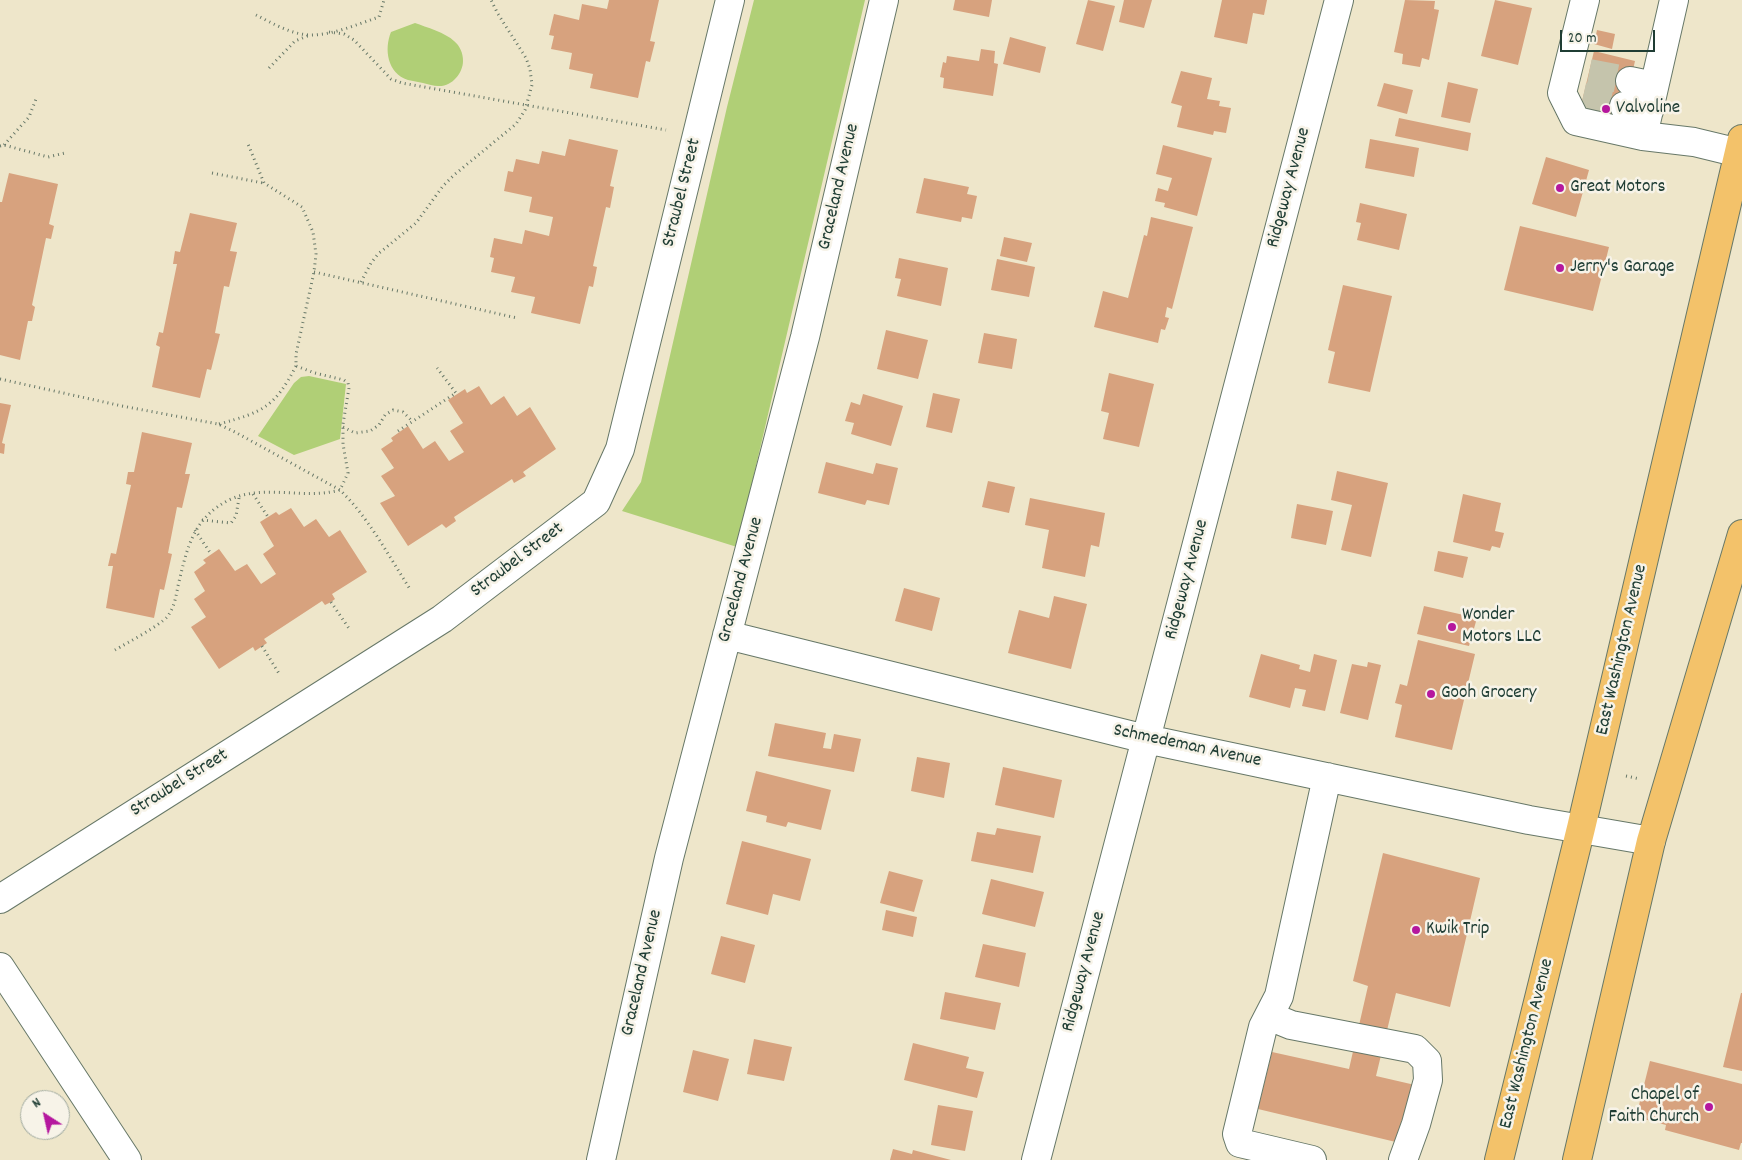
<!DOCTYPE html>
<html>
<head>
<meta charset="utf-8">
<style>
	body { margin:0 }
	#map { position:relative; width:1742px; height:1160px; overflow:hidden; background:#eee6ca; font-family:Dekko,sans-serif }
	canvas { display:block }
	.north { position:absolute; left:20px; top:1090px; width:50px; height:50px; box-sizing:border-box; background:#f7f3e8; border:1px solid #a1aaa0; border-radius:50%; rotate:325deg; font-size:14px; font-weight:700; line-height:20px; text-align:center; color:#1f3d34 }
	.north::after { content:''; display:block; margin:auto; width:18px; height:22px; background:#b5179e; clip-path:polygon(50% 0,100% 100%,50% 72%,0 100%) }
	.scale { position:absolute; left:1560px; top:30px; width:95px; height:22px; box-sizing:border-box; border:2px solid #1f3d34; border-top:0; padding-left:6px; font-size:15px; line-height:18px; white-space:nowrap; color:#1f3d34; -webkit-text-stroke:4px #f7f3e8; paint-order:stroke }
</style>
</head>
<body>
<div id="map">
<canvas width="1742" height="1160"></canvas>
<div class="north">N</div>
<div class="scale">20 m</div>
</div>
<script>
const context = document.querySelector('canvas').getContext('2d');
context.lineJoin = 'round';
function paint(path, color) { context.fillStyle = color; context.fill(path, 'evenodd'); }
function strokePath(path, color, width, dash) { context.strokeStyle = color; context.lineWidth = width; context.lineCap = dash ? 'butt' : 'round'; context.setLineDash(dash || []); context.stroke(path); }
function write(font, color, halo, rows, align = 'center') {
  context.font = font + ' Dekko,sans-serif'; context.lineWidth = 5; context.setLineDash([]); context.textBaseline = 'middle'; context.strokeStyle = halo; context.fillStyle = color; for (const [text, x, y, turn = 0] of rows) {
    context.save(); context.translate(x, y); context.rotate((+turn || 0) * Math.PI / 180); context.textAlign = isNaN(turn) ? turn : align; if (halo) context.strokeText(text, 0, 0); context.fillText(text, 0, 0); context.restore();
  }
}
const green = new Path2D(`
	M 754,0 L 865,0 L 737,547 L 622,511 L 641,482 L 727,107 Z
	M 415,23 C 426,27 446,33 454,41 C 460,46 463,53 463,61 C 463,73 452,87 438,86 C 434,86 428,84 423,83 C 418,82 413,81 408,80 C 387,73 384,49 391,32 Z
	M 309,376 L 346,384 L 340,439 L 294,455 L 258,436 L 294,383 L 301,377 Z`);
const building = new Path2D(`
	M 609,0 L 659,0 L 650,41 L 655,42 L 650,62 L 646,61 L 638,98 L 590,88 L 593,74 L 569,69 L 572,53 L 551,49 L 554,36 L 549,35 L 554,14 L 579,20 L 582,4 L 607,9 Z
	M 955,0 L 992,0 L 989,17 L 953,10 Z
	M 1088,0 L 1115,6 L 1103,51 L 1076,44 Z
	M 1124,0 L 1152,0 L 1144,28 L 1119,22 Z
	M 1222,0 L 1267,0 L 1264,15 L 1253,13 L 1247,44 L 1214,37 Z
	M 1405,0 L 1435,1 L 1434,9 L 1439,10 L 1429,60 L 1422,58 L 1420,67 L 1402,64 L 1403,54 L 1394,52 Z
	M 1495,0 L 1532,8 L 1518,65 L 1481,56 Z
	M 1597,30 L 1615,34 L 1612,49 L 1594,44 Z
	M 1010,37 L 1046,47 L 1040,73 L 1003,64 Z
	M 981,49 L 995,51 L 994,63 L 998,64 L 993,96 L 943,88 L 944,78 L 940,77 L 943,62 L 946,63 L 947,56 L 979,61 Z
	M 1594,51 L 1635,61 L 1621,123 L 1579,114 Z
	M 1181,71 L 1212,78 L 1207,99 L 1220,101 L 1219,106 L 1231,108 L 1226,133 L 1214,131 L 1213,135 L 1177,127 L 1182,106 L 1171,103 Z
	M 1448,82 L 1478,89 L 1470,123 L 1441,117 Z
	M 1384,83 L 1413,90 L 1407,114 L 1377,106 Z
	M 1399,118 L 1471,133 L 1468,151 L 1395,136 Z
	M 569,139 L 618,150 L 610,186 L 614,187 L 610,208 L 606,207 L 593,266 L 597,267 L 593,287 L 589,286 L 580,324 L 531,313 L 535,297 L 511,292 L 515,277 L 491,272 L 494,258 L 490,257 L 494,238 L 522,244 L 525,230 L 549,236 L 553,217 L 529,212 L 532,197 L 504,191 L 508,171 L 513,172 L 516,159 L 539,164 L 542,151 L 565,156 Z
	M 1370,139 L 1419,148 L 1414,177 L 1365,168 Z
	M 1163,145 L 1212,158 L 1197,216 L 1164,207 L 1165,203 L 1155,201 L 1158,188 L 1168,191 L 1172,178 L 1156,174 Z
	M 1546,157 L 1589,170 L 1576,217 L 1532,204 Z
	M 9,173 L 58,184 L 49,224 L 54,226 L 51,239 L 46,238 L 32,305 L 35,307 L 32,321 L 28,321 L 20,360 L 0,355 L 0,202 L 2,202 Z
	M 924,178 L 969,187 L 967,194 L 977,196 L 972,219 L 962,217 L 961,222 L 916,213 Z
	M 1360,203 L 1407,214 L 1399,250 L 1357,240 L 1361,223 L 1356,222 Z
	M 190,213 L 237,223 L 230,251 L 237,252 L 229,287 L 224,286 L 215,333 L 220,334 L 211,370 L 207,369 L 200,398 L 152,387 L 160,347 L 156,345 L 159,332 L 163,333 L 177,264 L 173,264 L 175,251 L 180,252 Z
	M 1151,217 L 1193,227 L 1172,309 L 1167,307 L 1165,317 L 1169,318 L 1165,330 L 1161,329 L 1158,343 L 1094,327 L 1103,291 L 1128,298 L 1144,235 L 1147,236 Z
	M 1520,226 L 1609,247 L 1593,311 L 1504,290 Z
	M 1004,237 L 1032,243 L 1027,262 L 1000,256 Z
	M 899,258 L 948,268 L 941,306 L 897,296 L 901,279 L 895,278 Z
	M 997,259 L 1035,267 L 1029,297 L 991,290 Z
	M 1343,285 L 1392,296 L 1370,392 L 1328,383 L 1335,352 L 1328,350 Z
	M 886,330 L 928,340 L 918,379 L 877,369 Z
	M 984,333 L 1017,339 L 1012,369 L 978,363 Z
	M 1109,373 L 1154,384 L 1139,447 L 1103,439 L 1109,413 L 1101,411 Z
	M 479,386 L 491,405 L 504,396 L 517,416 L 530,407 L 556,449 L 523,472 L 526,476 L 514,483 L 512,479 L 454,517 L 456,521 L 446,528 L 442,524 L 408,546 L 380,503 L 395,496 L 381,476 L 394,468 L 381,449 L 393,441 L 391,438 L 408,426 L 423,449 L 435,441 L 449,461 L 464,452 L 450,431 L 463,423 L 448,400 L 465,389 L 467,393 Z
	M 933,393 L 960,399 L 952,433 L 926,427 Z
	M 863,394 L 903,406 L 891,446 L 851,434 L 854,423 L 845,421 L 851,402 L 860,405 Z
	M 0,403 L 11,405 L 2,443 L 5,444 L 4,454 L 0,453 Z
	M 142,432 L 192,443 L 185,474 L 190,474 L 182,508 L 177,507 L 168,553 L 172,554 L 164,590 L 160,589 L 154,618 L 106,608 L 113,566 L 108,566 L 111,553 L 116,554 L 131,485 L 126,484 L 128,472 L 134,472 Z
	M 826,462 L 873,474 L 876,463 L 898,468 L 889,505 L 867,500 L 865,505 L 818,493 Z
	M 1337,471 L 1388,483 L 1371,557 L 1341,550 L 1352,505 L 1331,500 Z
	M 988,481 L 1015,487 L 1009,513 L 982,507 Z
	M 1463,494 L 1501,503 L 1495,531 L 1504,533 L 1500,548 L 1492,546 L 1490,551 L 1453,542 Z
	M 1030,498 L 1105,513 L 1099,547 L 1091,545 L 1085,577 L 1042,568 L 1049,530 L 1025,525 Z
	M 1297,504 L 1333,511 L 1326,545 L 1291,538 Z
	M 291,508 L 304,527 L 316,519 L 329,537 L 340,530 L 367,572 L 332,594 L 335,599 L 331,602 L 325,605 L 322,601 L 264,639 L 267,643 L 255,651 L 253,647 L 219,669 L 191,627 L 206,617 L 194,599 L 205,591 L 194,572 L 206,563 L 203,560 L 219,549 L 235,571 L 247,564 L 261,584 L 276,574 L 263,554 L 274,546 L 260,522 L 276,512 L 279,515 Z
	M 1438,551 L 1468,557 L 1463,578 L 1434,571 Z
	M 904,588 L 940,598 L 932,631 L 895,621 Z
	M 1054,596 L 1087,604 L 1071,669 L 1008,653 L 1019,610 L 1049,618 Z
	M 1424,606 L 1477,618 L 1469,646 L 1417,634 Z
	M 1418,640 L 1475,654 L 1452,750 L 1395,737 L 1402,705 L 1395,703 L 1400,684 L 1407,686 Z
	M 1261,654 L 1300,665 L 1299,669 L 1310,672 L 1314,654 L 1337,660 L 1325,711 L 1302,706 L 1306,690 L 1295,688 L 1290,708 L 1249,697 Z
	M 1368,662 L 1381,665 L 1368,720 L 1340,713 L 1352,664 L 1367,667 Z
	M 775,723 L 826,733 L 823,748 L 831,749 L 834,734 L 861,739 L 854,772 L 768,756 Z
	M 917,757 L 950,763 L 944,798 L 911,791 Z
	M 1003,767 L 1062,780 L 1054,818 L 995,805 Z
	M 756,771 L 831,790 L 821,830 L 788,822 L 786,827 L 766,822 L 767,816 L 746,811 Z
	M 997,828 L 1041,836 L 1033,873 L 971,861 L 977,832 L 995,835 Z
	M 742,841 L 811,859 L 800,901 L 773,894 L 768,915 L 726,904 Z
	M 1383,853 L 1480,878 L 1450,1007 L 1396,993 L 1376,1076 L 1415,1085 L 1400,1143 L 1258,1109 L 1272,1052 L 1349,1069 L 1368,986 L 1353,981 Z
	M 889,871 L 923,880 L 914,912 L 880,903 Z
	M 991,879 L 1044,892 L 1035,927 L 982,914 Z
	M 886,910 L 917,917 L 913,937 L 882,930 Z
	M 721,936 L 755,945 L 745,983 L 711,974 Z
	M 983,944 L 1026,953 L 1019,987 L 975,977 Z
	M 945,992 L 1001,1003 L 995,1030 L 940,1019 Z
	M 1741,993 L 1742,993 L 1742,1071 L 1723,1067 Z
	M 754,1039 L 792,1047 L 784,1081 L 747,1074 Z
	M 913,1043 L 969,1057 L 966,1068 L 984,1072 L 977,1098 L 904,1080 Z
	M 693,1050 L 729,1059 L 718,1101 L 683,1092 Z
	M 1650,1061 L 1742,1084 L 1742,1143 L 1741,1143 L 1739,1150 L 1665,1130 L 1666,1125 L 1636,1117 Z
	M 938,1105 L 973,1111 L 965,1151 L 931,1145 Z
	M 893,1149 L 912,1154 L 913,1150 L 951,1160 L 890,1160 Z`);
const minorTunnel = new Path2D(`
	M 1589,73 L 1630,81
	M 1583,97 L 1624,106`);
const path = new Path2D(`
	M 256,15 C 272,23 292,35 311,35 C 333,35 358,24 379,17 L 384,0
	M 329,32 L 344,34 L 354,40 L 391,79 L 402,83 L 666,130
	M 269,68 L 295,41 L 310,35
	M 4,145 L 29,117 L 36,99
	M 0,146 L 4,145 L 48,157 L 65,153
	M 212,173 L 263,183
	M 314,272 L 517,318
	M 361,282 L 371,263 L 378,254 L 416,223 L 443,186 L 454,175 L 516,124 L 525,110 L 532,85 L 530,69 L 526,58 L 498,14 L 491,0
	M 0,379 L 122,406 L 218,424 L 235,432 L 340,490 C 369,518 388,555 410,589
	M 219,424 C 263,412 275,407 296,366
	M 343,427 L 355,433 L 370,431 L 379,425 L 385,415 L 393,410 L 403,412 L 412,421
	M 398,431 L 456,393 L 437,368
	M 253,494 L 268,517
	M 202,520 L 231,523 L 236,516 L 239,498
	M 195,530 L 211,554
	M 331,602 L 350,630
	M 262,646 L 280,675
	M 115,650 C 127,643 159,626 167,617 C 174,608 176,597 178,586 C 187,548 193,517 231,499 C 266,484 304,500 340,490 L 348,473 L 343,444 L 343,424 L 349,388 L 348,383 L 344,380 L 315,373 L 296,366 L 296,354 L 314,272 L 316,254 L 313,232 L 302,207 L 264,183 L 248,144
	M 1626,776 L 1640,779`);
const minor = new Path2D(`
	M 1585,0 L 1562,93 L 1576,121 L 1643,136
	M 1674,0 L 1643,136 L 1694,142 L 1739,153
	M 1630,81 L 1654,86
	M 1624,106 L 1649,111
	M 727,635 L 1146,739 L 1529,820 L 1651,841
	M 0,899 L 442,619 L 596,502 L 620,449 L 730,0
	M 0,967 L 127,1160
	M 1269,1016 L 1291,1025 L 1415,1049 L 1427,1061 L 1428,1080 L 1416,1124 L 1403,1160
	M 601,1160 L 669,858 L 805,337 L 884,0
	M 1036,1160 L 1339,0
	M 1312,1160 L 1240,1143 L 1237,1134 L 1263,1027 L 1279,996 L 1327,777`);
const major = new Path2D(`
	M 1499,1160 L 1581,828 L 1742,139
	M 1577,1160 L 1651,841 L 1742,534`);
const markers = [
	[1606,109,5,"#b5179e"],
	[1560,188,5,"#b5179e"],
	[1560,268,5,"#b5179e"],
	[1452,627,5,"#b5179e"],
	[1431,694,5,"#b5179e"],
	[1416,930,5,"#b5179e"],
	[1709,1107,5,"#b5179e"]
];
const poiNames = [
	["Valvoline",1616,109],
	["Great Motors",1570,188],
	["Jerry's Garage",1570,268],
	["Wonder",1462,616],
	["Motors LLC",1462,638],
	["Gooh Grocery",1441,694],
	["Kwik Trip",1426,930],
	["Chapel of",1699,1096,"right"],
	["Faith Church",1699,1118,"right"]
];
const streetNames = [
	["Graceland Avenue",840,187,-77],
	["Ridgeway Avenue",1290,188,-75],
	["Straubel Street",683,193,-76],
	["Straubel Street",518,561,-37],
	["Graceland Avenue",742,580,-75],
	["Ridgeway Avenue",1188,580,-75],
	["East Washington Avenue",1623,650,-77],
	["Schmedeman Avenue",1187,747,12],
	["Straubel Street",180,784,-32],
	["Ridgeway Avenue",1085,972,-75],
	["Graceland Avenue",643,973,-77],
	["East Washington Avenue",1528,1044,-76]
];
paint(green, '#b0cf76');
paint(building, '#d7a27e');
strokePath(minorTunnel, '#c5c4ac', 28, [28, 14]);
strokePath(minor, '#677868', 30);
strokePath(major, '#677868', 30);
strokePath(path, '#677868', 3, [1, 4]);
strokePath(minor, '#fff', 28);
strokePath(major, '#f3c26a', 28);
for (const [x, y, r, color] of markers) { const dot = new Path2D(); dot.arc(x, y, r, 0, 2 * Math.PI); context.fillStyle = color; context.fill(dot); strokePath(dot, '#f7f3e8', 2); }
write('19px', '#1f3d34', '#f7f3e8', poiNames, 'left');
write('19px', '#1f3d34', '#f7f3e8', streetNames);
</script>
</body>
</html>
